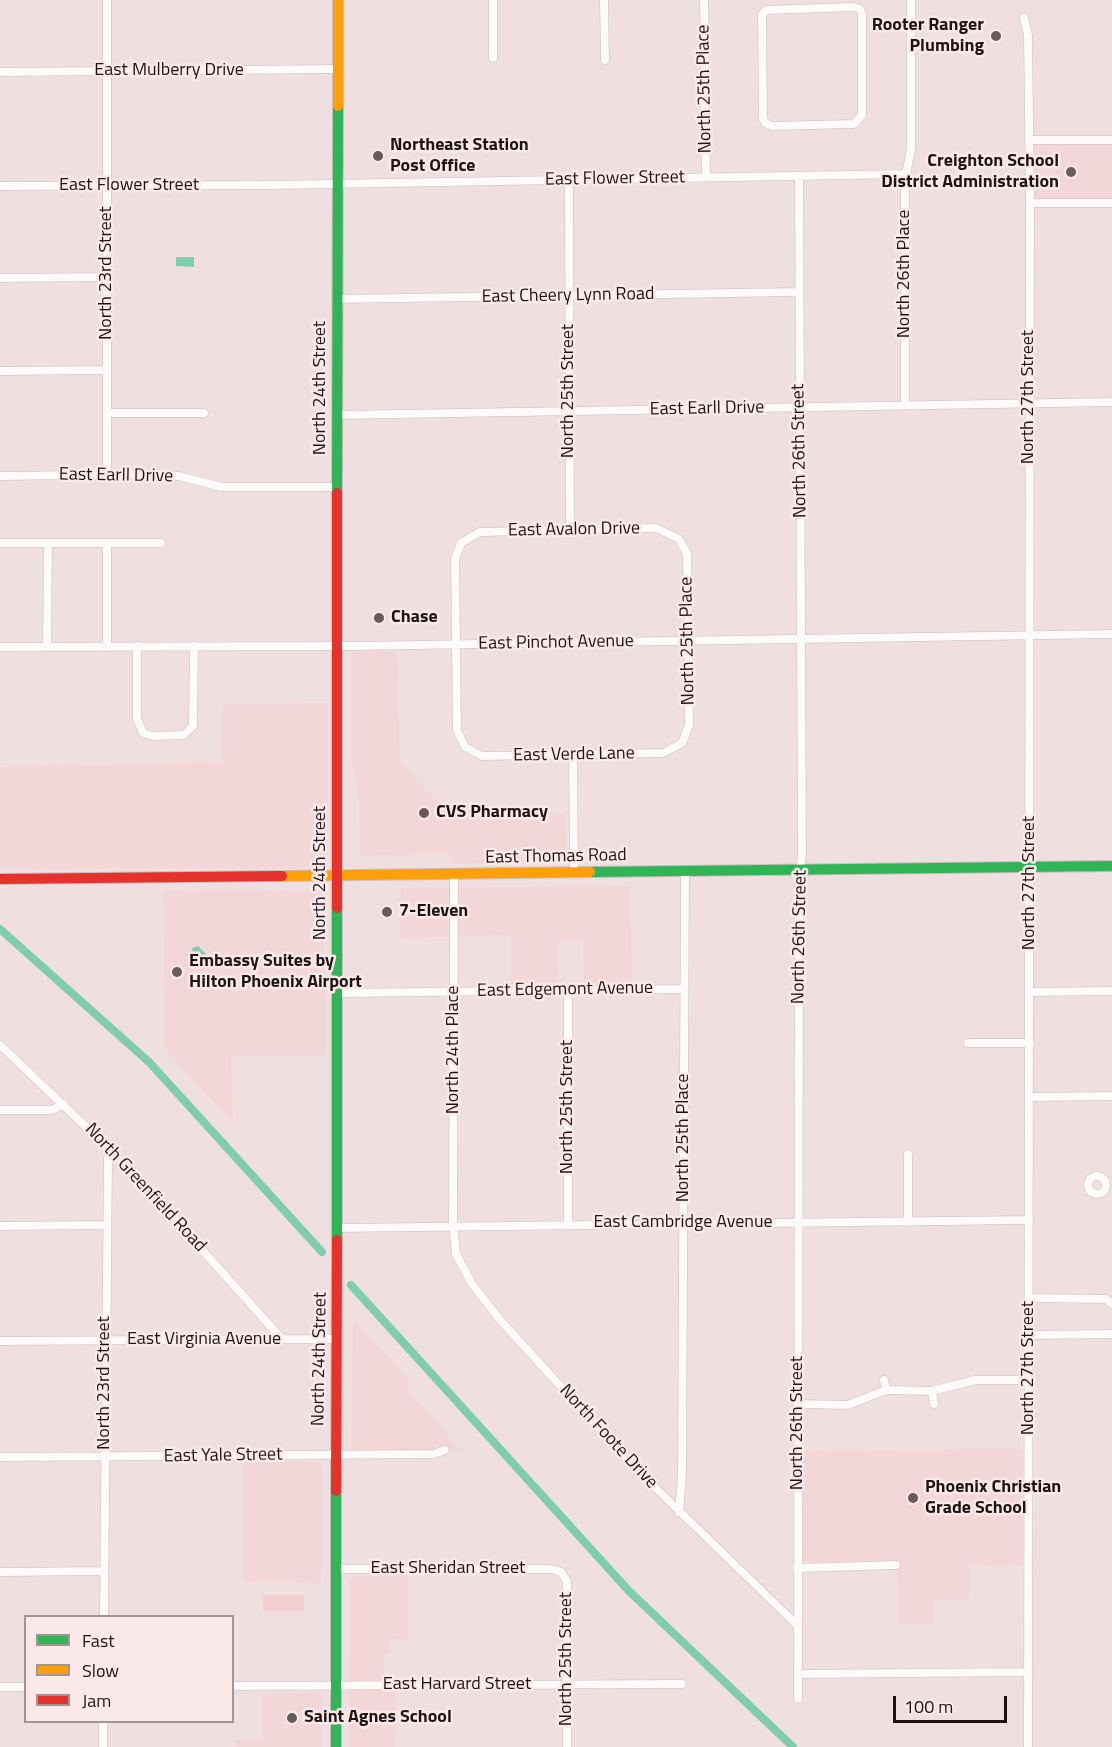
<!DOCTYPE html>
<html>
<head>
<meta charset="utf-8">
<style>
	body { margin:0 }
	#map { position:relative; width:1112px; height:1747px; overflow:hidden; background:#f0dfe1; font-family:"Titillium Web",sans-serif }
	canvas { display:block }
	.legend { position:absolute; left:24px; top:1615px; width:210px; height:108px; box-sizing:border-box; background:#fbe9ea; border:2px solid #a39495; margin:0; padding:8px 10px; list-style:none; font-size:18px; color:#1e1415 }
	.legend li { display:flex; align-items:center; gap:12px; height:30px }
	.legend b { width:30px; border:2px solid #a39495 }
	.scale { position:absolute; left:893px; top:1696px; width:114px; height:27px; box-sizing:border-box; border:3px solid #1e1415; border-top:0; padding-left:8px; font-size:18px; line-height:21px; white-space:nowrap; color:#1e1415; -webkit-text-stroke:4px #fbe9ea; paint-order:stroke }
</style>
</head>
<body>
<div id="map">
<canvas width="1112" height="1747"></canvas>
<ul class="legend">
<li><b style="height:8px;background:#30b455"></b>Fast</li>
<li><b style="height:8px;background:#ff9f0a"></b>Slow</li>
<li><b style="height:8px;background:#e5322d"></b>Jam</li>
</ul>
<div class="scale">100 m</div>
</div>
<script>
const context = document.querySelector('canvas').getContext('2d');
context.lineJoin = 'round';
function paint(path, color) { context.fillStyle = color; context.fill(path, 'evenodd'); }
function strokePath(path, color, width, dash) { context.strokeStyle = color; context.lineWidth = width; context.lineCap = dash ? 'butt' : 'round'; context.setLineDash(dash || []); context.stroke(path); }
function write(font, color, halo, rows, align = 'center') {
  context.font = font + ' "Titillium Web",sans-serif'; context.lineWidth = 5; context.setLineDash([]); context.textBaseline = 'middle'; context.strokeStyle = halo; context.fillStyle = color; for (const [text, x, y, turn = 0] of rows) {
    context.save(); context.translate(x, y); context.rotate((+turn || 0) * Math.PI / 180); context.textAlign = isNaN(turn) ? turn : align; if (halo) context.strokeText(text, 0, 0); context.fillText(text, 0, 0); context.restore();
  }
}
const built = new Path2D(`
	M 1029,140 L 1112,140 L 1112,203 L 1030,203 Z
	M 355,651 L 397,651 L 400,762 L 451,817 L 565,814 L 566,856 L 564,861 L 452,864 L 445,854 L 360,856 L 359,796 L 351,759 L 351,657 Z
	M 328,703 L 328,859 L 320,868 L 0,869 L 0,767 L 222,762 L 223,704 Z
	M 630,886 L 632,983 L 584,983 L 583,940 L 558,940 L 559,985 L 511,985 L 511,935 L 400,938 L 401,888 Z
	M 163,890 L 318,891 L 324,898 L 326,1056 L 231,1056 L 233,1125 L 164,1047 Z
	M 353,1320 L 410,1381 L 407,1388 L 461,1451 L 351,1452 Z
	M 969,1449 L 1022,1449 L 1022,1566 L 970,1565 L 969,1600 L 934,1600 L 934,1624 L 898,1624 L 897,1561 L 802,1562 L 803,1451 Z
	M 322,1461 L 321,1583 L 243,1582 L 243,1462 Z
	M 366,1575 L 408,1575 L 408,1640 L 390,1639 L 390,1653 L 384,1653 L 384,1691 L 396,1691 L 395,1747 L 349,1747 L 350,1578 Z
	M 318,1692 L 323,1697 L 322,1747 L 236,1747 L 236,1740 L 262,1739 L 262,1694 Z`);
const green = new Path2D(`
	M 263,1595 L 304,1595 L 304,1611 L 263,1611 Z`);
const water = new Path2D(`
	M 176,257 L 194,257 L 194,267 L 176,266 Z
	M 198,946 L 207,955 L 206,961 L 198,960 L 193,954 L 192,948 Z`);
const canal = new Path2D(`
	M 0,929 L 149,1062 L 322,1252
	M 351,1285 L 629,1591 L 793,1747`);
const street = new Path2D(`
	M 107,0 L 107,475
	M 493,0 L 493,58
	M 604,0 L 605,60
	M 704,0 L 706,177
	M 853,7 L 860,9 L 862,14 L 862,115 L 854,124 L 772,126 L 765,123 L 763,118 L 762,15 L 766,10 Z
	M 1024,18 L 1028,35 L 1030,203 L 1028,1747
	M 0,72 L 338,69
	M 1029,140 L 1112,140
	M 569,181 L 570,530
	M 0,186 L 272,185 L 905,174
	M 1030,203 L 1112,203
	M 0,278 L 107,277
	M 337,299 L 799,292
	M 0,371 L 107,370
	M 905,405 L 905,180 L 911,149 L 911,0
	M 107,413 L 204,413
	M 338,415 L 1112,402
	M 0,476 L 154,474 L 178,476 L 222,487 L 338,487
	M 656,528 L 679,539 L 687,554 L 689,725 L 682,743 L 663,753 L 482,756 L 465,747 L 457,730 L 455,559 L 461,543 L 480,532 Z
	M 0,543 L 161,543
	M 107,543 L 107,647
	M 137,646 L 137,719 L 143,733 L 153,736 L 184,735 L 193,726 L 194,646
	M 0,647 L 353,646 L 1112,634
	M 47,647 L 48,543
	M 573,754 L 574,873
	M 454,874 L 453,1225 L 456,1254 L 472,1284 L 501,1321 L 639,1472 L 798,1626
	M 568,990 L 568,1223
	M 1030,992 L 1112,991
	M 338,993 L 684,989
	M 968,1043 L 1030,1043
	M 0,1045 L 125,1164 L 282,1339
	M 1030,1097 L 1112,1096
	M 0,1110 L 52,1110 L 64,1104
	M1088 1185a9 9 0 1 1 18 0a9 9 0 1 1-18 0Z
	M 908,1222 L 908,1154
	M 0,1226 L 106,1225
	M 336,1228 L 1029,1220
	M 1029,1298 L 1106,1299 L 1112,1304
	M 1029,1335 L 1112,1334
	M 0,1341 L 336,1339
	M 884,1380 L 886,1390
	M 932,1391 L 934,1404
	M 798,1404 L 848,1405 L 886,1390 L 932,1391 L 975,1380 L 1028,1380
	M 0,1457 L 434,1454 L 445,1450
	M 679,1512 L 682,1476 L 685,872
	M 797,1568 L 896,1565
	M 335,1569 L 551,1569 L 561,1572 L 567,1581 L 567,1747
	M 0,1572 L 104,1571
	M 104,1616 L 108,1158 L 112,1151
	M 798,1674 L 1028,1672
	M 232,1686 L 682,1684
	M 0,1687 L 26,1687
	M 798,1699 L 799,889 L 802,853 L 799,176
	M 103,1722 L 103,1747`);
const fast = new Path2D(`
	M 337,493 L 338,106
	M 590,872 L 1112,866
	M 337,1240 L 337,908
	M 336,1747 L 336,1491`);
const slow = new Path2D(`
	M 338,106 L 338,0
	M 282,876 L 590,872`);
const jam = new Path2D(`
	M 0,879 L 282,876
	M 337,908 L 337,493
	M 336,1491 L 337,1240`);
const markers = [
	[996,36,6,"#685b5c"],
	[378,156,6,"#685b5c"],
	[1071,172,6,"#685b5c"],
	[379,618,6,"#685b5c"],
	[424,813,6,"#685b5c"],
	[387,912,6,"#685b5c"],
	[177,972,6,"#685b5c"],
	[913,1498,6,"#685b5c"],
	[292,1718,6,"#685b5c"]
];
const poiNames = [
	["Rooter Ranger",984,26,"right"],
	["Plumbing",984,47,"right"],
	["Northeast Station",390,146],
	["Post Office",390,167],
	["Creighton School",1059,162,"right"],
	["District Administration",1059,183,"right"],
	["Chase",391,618],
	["CVS Pharmacy",436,813],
	["7-Eleven",399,912],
	["Embassy Suites by",189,962],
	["Hilton Phoenix Airport",189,983],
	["Phoenix Christian",925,1488],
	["Grade School",925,1509],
	["Saint Agnes School",304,1718]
];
const streetNames = [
	["East Mulberry Drive",169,71],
	["North 25th Place",705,89,-91],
	["East Flower Street",615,179,-1],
	["East Flower Street",129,186],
	["North 23rd Street",107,273,-90],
	["North 26th Place",905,274,-90],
	["East Cheery Lynn Road",568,296,-1],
	["North 24th Street",321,388,-90],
	["North 25th Street",569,391,-90],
	["North 27th Street",1029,397,-90],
	["East Earll Drive",707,409,-1],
	["North 26th Street",800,451,-91],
	["East Earll Drive",116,476,1],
	["East Avalon Drive",574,530,-1],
	["North 25th Place",688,641,-91],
	["East Pinchot Avenue",556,643,-1],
	["East Verde Lane",574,755,-1],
	["East Thomas Road",556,857,-1],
	["North 24th Street",321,873,-90],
	["North 27th Street",1030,883,-90],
	["North 26th Street",800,937,-89],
	["East Edgemont Avenue",565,990,-1],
	["North 24th Place",454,1050,-90],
	["North 25th Street",568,1107,-90],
	["North 25th Place",684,1138,-90],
	["North Greenfield Road",145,1188,47],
	["East Cambridge Avenue",683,1223],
	["East Virginia Avenue",204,1340],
	["North 24th Street",320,1359,-89],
	["North 27th Street",1029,1368,-90],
	["North 23rd Street",105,1383,-90],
	["North 26th Street",798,1423,-90],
	["North Foote Drive",608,1437,47],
	["East Yale Street",223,1456,-1],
	["East Sheridan Street",448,1569],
	["North 25th Street",567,1659,-90],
	["East Harvard Street",457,1685]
];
paint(built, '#f3d6d8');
paint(green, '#f4cfd2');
paint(water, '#7fccae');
strokePath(canal, '#7fccae', 8);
strokePath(street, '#cabdbe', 9);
strokePath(fast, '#cabdbe', 12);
strokePath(slow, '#cabdbe', 12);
strokePath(jam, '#cabdbe', 12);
strokePath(street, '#fdfafa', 8);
strokePath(fast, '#30b455', 10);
strokePath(slow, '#ff9f0a', 10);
strokePath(jam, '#e5322d', 10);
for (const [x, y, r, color] of markers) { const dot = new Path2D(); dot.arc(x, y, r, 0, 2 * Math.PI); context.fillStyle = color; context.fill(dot); strokePath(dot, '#fbe9ea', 2); }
write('bold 18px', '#1e1415', '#fbe9ea', poiNames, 'left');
write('18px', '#1e1415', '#fbe9ea', streetNames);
</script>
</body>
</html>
